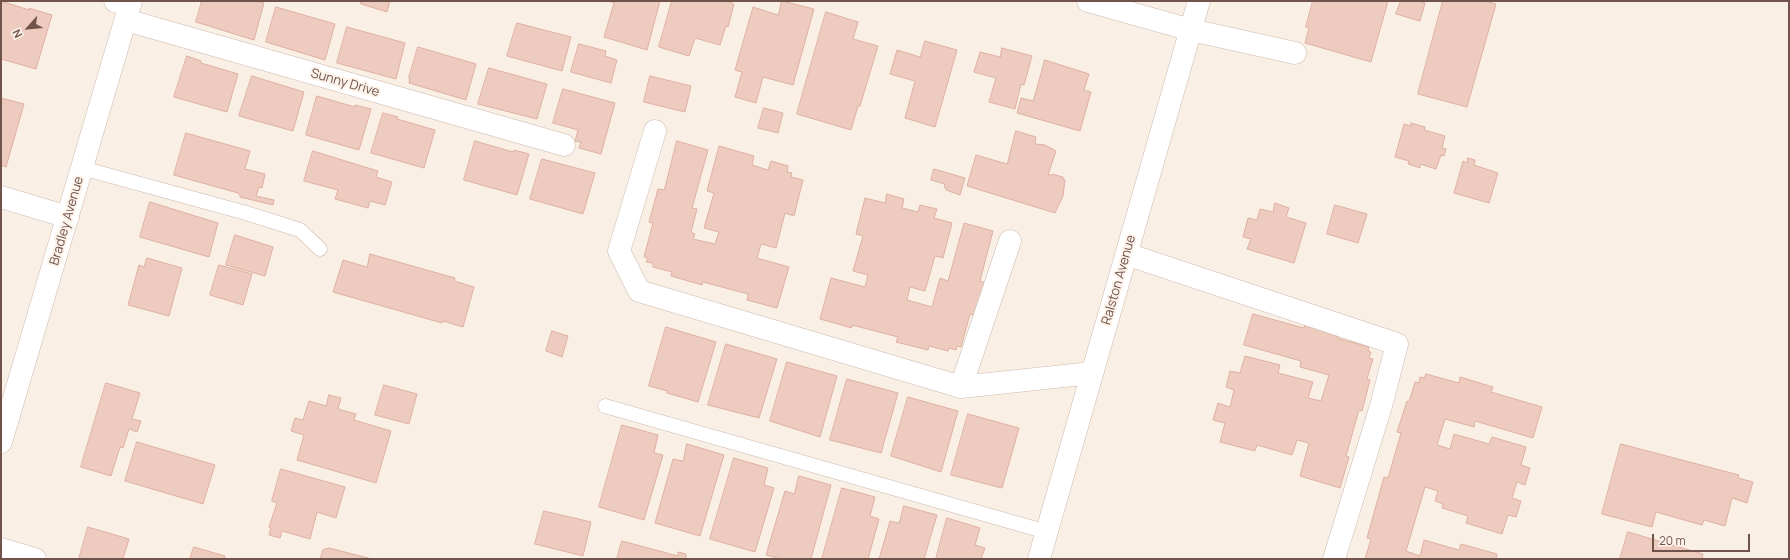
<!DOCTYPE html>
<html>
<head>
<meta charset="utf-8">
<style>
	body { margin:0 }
	#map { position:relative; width:1790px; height:560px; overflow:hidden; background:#faefe5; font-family:Manrope,sans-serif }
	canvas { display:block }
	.frame { position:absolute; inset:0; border:2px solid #70544c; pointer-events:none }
	.north { position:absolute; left:8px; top:8px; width:40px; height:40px; -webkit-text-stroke:3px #fdf3ea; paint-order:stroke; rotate:243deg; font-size:11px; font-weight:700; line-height:16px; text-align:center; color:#70544c }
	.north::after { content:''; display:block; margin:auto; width:14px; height:18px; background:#70544c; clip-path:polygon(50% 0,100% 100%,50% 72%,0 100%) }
	.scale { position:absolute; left:1652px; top:534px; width:98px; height:18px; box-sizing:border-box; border:2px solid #70544c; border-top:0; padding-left:5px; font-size:12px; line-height:14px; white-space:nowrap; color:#70544c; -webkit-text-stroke:3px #fdf3ea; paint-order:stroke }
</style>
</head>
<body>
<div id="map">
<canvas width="1790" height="560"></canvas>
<div class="frame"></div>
<div class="north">N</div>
<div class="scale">20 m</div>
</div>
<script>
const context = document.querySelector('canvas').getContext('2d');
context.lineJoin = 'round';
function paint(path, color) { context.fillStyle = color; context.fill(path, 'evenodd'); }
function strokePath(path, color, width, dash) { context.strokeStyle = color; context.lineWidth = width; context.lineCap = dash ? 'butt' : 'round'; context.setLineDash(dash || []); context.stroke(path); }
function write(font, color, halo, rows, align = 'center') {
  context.font = font + ' Manrope,sans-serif'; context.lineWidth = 4; context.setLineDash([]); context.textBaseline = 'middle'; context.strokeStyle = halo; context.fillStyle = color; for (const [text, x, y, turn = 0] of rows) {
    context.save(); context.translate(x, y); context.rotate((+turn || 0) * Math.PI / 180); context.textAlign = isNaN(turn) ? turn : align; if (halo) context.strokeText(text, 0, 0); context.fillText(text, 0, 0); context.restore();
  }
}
const building = new Path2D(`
	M 1,1 L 29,10 L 29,8 L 52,15 L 36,69 L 1,59 Z
	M 202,1 L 256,1 L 264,3 L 254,40 L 196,22 Z
	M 361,1 L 390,1 L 387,12 L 361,4 Z
	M 608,1 L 660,1 L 647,50 L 604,37 L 614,3 Z
	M 672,1 L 728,1 L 734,4 L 728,27 L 726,26 L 720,45 L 695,38 L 689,56 L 659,47 Z
	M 782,1 L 814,9 L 793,85 L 763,77 L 756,103 L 735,97 L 742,72 L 735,70 L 753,7 L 778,15 Z
	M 1313,1 L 1388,1 L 1371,62 L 1305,43 L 1309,28 L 1306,27 Z
	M 1401,1 L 1418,1 L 1425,3 L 1420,21 L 1396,14 Z
	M 1443,1 L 1485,1 L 1496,4 L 1467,107 L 1418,94 Z
	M 276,7 L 335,24 L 325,60 L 266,42 Z
	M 826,12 L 858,22 L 853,39 L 878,46 L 860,106 L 858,106 L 851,130 L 797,114 Z
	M 517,23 L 571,37 L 562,71 L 507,56 Z
	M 347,27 L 405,43 L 396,79 L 337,63 Z
	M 925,41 L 957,50 L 935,127 L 905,118 L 915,81 L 890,74 L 897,50 L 920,57 Z
	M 579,44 L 606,51 L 605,56 L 617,60 L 611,83 L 571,72 Z
	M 418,47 L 476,64 L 466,100 L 409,83 L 410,78 L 409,78 Z
	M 1002,48 L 1032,56 L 1024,85 L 1021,84 L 1015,109 L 989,102 L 996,78 L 974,72 L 980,52 L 1000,57 Z
	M 187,56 L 201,61 L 201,63 L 238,74 L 227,112 L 174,97 Z
	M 1045,60 L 1089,74 L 1084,90 L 1091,92 L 1080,131 L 1017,113 L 1021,98 L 1033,101 Z
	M 489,68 L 547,84 L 537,119 L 478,104 Z
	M 252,76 L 304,92 L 293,131 L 239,116 Z
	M 650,76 L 691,86 L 685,112 L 644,102 Z
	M 563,89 L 615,103 L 601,154 L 579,148 L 581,142 L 575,141 L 578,130 L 553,123 Z
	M 317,96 L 355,107 L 355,105 L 371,109 L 359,150 L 306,135 Z
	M 1,98 L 24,104 L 6,167 L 1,165 Z
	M 764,108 L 783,113 L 778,133 L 758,128 Z
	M 383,113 L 398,117 L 397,119 L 435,130 L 424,168 L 371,153 Z
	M 1411,123 L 1425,127 L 1424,130 L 1445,136 L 1442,148 L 1446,149 L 1444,156 L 1441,155 L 1436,169 L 1420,164 L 1420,168 L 1408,164 L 1409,161 L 1395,157 L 1404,124 L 1411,126 Z
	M 1016,131 L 1036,137 L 1035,144 L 1045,145 L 1056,151 L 1048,175 L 1051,175 L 1052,174 L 1063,177 L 1063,179 L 1065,180 L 1063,196 L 1055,213 L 967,186 L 976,155 L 1007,164 Z
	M 186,133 L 250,151 L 245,169 L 265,174 L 262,188 L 259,187 L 256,196 L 274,200 L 273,205 L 240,197 L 240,195 L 238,193 L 174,175 Z
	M 475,141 L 513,152 L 514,150 L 529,154 L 517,195 L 464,180 Z
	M 677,141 L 708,150 L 692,208 L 697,209 L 691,232 L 695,234 L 693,239 L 715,244 L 719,232 L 704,228 L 714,193 L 707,191 L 719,146 L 754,156 L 752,165 L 768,170 L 771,161 L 788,166 L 787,172 L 792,173 L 791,177 L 803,180 L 794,216 L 785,213 L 776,248 L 761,244 L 757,258 L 789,267 L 777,308 L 747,300 L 748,294 L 703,282 L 702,285 L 671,276 L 672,272 L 653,267 L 653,263 L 646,262 L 648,258 L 644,257 L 653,223 L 649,222 L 658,189 L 664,190 Z
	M 313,151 L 378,171 L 376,177 L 392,182 L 385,205 L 370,201 L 368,208 L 335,199 L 338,190 L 304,181 Z
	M 1468,158 L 1475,160 L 1474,165 L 1498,173 L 1489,203 L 1454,193 L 1463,161 L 1467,163 Z
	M 542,159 L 595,173 L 583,214 L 530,199 Z
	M 934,169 L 965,178 L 960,195 L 946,190 L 946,188 L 944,187 L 945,184 L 931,180 Z
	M 887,194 L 904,199 L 902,208 L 918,212 L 920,205 L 937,209 L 934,218 L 952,223 L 943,258 L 935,256 L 925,291 L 910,287 L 907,300 L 932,307 L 940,278 L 948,281 L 964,223 L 993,231 L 980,281 L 986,283 L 977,316 L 970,314 L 961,347 L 957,346 L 956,350 L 949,348 L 948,351 L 929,346 L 928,350 L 896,342 L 898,337 L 852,325 L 852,328 L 820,319 L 831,278 L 865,287 L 868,275 L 853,271 L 863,236 L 856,234 L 865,198 L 885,203 Z
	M 150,202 L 218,223 L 209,257 L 140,237 Z
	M 1275,203 L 1289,208 L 1286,217 L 1306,223 L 1294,263 L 1247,249 L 1251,239 L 1243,237 L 1248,218 L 1257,220 L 1260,209 L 1273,212 Z
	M 1335,205 L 1367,214 L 1358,243 L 1327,234 Z
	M 235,235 L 273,247 L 265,276 L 226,265 Z
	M 370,254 L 455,278 L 454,281 L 474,287 L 463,327 L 443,321 L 442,323 L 333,292 L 343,260 L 367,267 Z
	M 147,258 L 182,268 L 169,316 L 128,305 L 139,265 L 144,267 Z
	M 219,265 L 252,274 L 243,305 L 210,295 Z
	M 1253,314 L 1304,328 L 1305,323 L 1338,332 L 1337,338 L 1369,347 L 1368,351 L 1371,352 L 1369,358 L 1373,359 L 1367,379 L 1370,380 L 1362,411 L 1359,410 L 1346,456 L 1349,457 L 1340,488 L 1300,476 L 1309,443 L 1297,440 L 1292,455 L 1257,445 L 1255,451 L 1220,442 L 1225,423 L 1213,420 L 1218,403 L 1230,407 L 1234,390 L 1226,387 L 1230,371 L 1240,373 L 1245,356 L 1280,365 L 1278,373 L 1313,382 L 1308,398 L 1321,401 L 1329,375 L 1300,367 L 1301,361 L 1244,345 Z
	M 666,327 L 716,342 L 698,402 L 667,393 L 667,391 L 649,386 Z
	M 552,331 L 568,336 L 562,357 L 546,351 Z
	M 726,344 L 777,359 L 759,418 L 708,405 Z
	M 787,362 L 837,376 L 820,437 L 770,421 Z
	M 1426,374 L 1459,383 L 1460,377 L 1493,387 L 1491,392 L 1542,407 L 1533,438 L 1475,421 L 1474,427 L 1445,419 L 1437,445 L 1450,449 L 1454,434 L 1489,444 L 1492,437 L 1526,447 L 1521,465 L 1530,468 L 1525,485 L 1517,482 L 1512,498 L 1521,501 L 1516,517 L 1508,515 L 1502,534 L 1466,523 L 1468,516 L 1442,508 L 1443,504 L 1435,501 L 1438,491 L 1425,487 L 1406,551 L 1420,556 L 1424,540 L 1459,550 L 1461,544 L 1497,554 L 1496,559 L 1365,559 L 1371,539 L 1367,538 L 1384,477 L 1388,478 L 1401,433 L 1397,432 L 1407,401 L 1409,402 L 1415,382 L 1419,383 L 1420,377 L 1424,378 Z
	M 847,379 L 898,393 L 881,453 L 830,440 Z
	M 106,383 L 140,393 L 132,419 L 141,421 L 137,432 L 129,429 L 123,448 L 120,447 L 111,476 L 81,467 Z
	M 384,385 L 417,394 L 409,424 L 375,415 Z
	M 329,395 L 341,398 L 338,409 L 356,414 L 354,420 L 391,431 L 376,483 L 297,460 L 304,435 L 291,431 L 295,418 L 303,420 L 309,401 L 326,406 Z
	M 908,397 L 958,411 L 941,472 L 891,456 Z
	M 968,414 L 1019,428 L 1002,488 L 951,475 Z
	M 622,425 L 658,435 L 654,453 L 663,455 L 644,520 L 599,507 Z
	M 137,442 L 215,465 L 203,504 L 125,481 Z
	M 687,444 L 724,455 L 700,536 L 655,523 L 673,459 L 683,461 Z
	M 1621,444 L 1739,475 L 1738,478 L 1753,482 L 1747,503 L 1732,498 L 1725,526 L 1704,520 L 1702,525 L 1656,512 L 1652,527 L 1602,514 Z
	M 734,458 L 768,468 L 764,485 L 774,488 L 755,552 L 710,539 Z
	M 281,469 L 345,487 L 336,518 L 317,512 L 310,539 L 282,531 L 280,538 L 269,535 L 271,528 L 269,527 L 277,503 L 272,501 Z
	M 799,476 L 831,485 L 811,559 L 781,559 L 766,555 L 785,491 L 794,494 Z
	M 842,488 L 875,497 L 870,516 L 879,519 L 868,559 L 822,559 Z
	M 904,506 L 937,515 L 924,559 L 879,559 L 890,521 L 899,523 Z
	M 544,511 L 591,522 L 583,556 L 535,544 Z
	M 947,518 L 980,528 L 975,545 L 985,548 L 981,559 L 936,559 Z
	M 88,527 L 129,539 L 123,559 L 79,559 Z
	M 1628,532 L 1703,554 L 1702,559 L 1620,559 Z
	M 622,541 L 678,556 L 678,552 L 686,554 L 686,559 L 687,559 L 617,559 Z
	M 194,547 L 225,556 L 224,559 L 190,559 Z
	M 329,548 L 372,559 L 320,559 L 323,550 Z`);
const service = new Path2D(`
	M 82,168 L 246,213 L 300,230 L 320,249
	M 605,406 L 1047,532`);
const minor = new Path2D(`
	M 115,1 L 130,5
	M 1088,1 L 1191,30 L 1295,53
	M 126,20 L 564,145
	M 655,131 L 619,251 L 639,291 L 961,387 L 1092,373
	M 1,197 L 68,217
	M 1126,254 L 1397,344 L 1381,406 L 1334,559
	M 961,387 L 1010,241
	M 1,549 L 35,559
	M 1039,559 L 1199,1`);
const tertiary = new Path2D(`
	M 1,442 L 131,1`);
const streetNames = [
	["Sunny Drive",345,83,16],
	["Bradley Avenue",67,221,-74],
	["Ralston Avenue",1119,280,-74]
];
paint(building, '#edcbbf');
strokePath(building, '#deb0a1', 1);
strokePath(service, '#cdb8af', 15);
strokePath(minor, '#cdb8af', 23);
strokePath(tertiary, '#cdb8af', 23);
strokePath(service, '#fff', 14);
strokePath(minor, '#fff', 22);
strokePath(tertiary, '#fff', 22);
write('13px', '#70544c', '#fdf3ea', streetNames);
</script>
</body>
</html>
